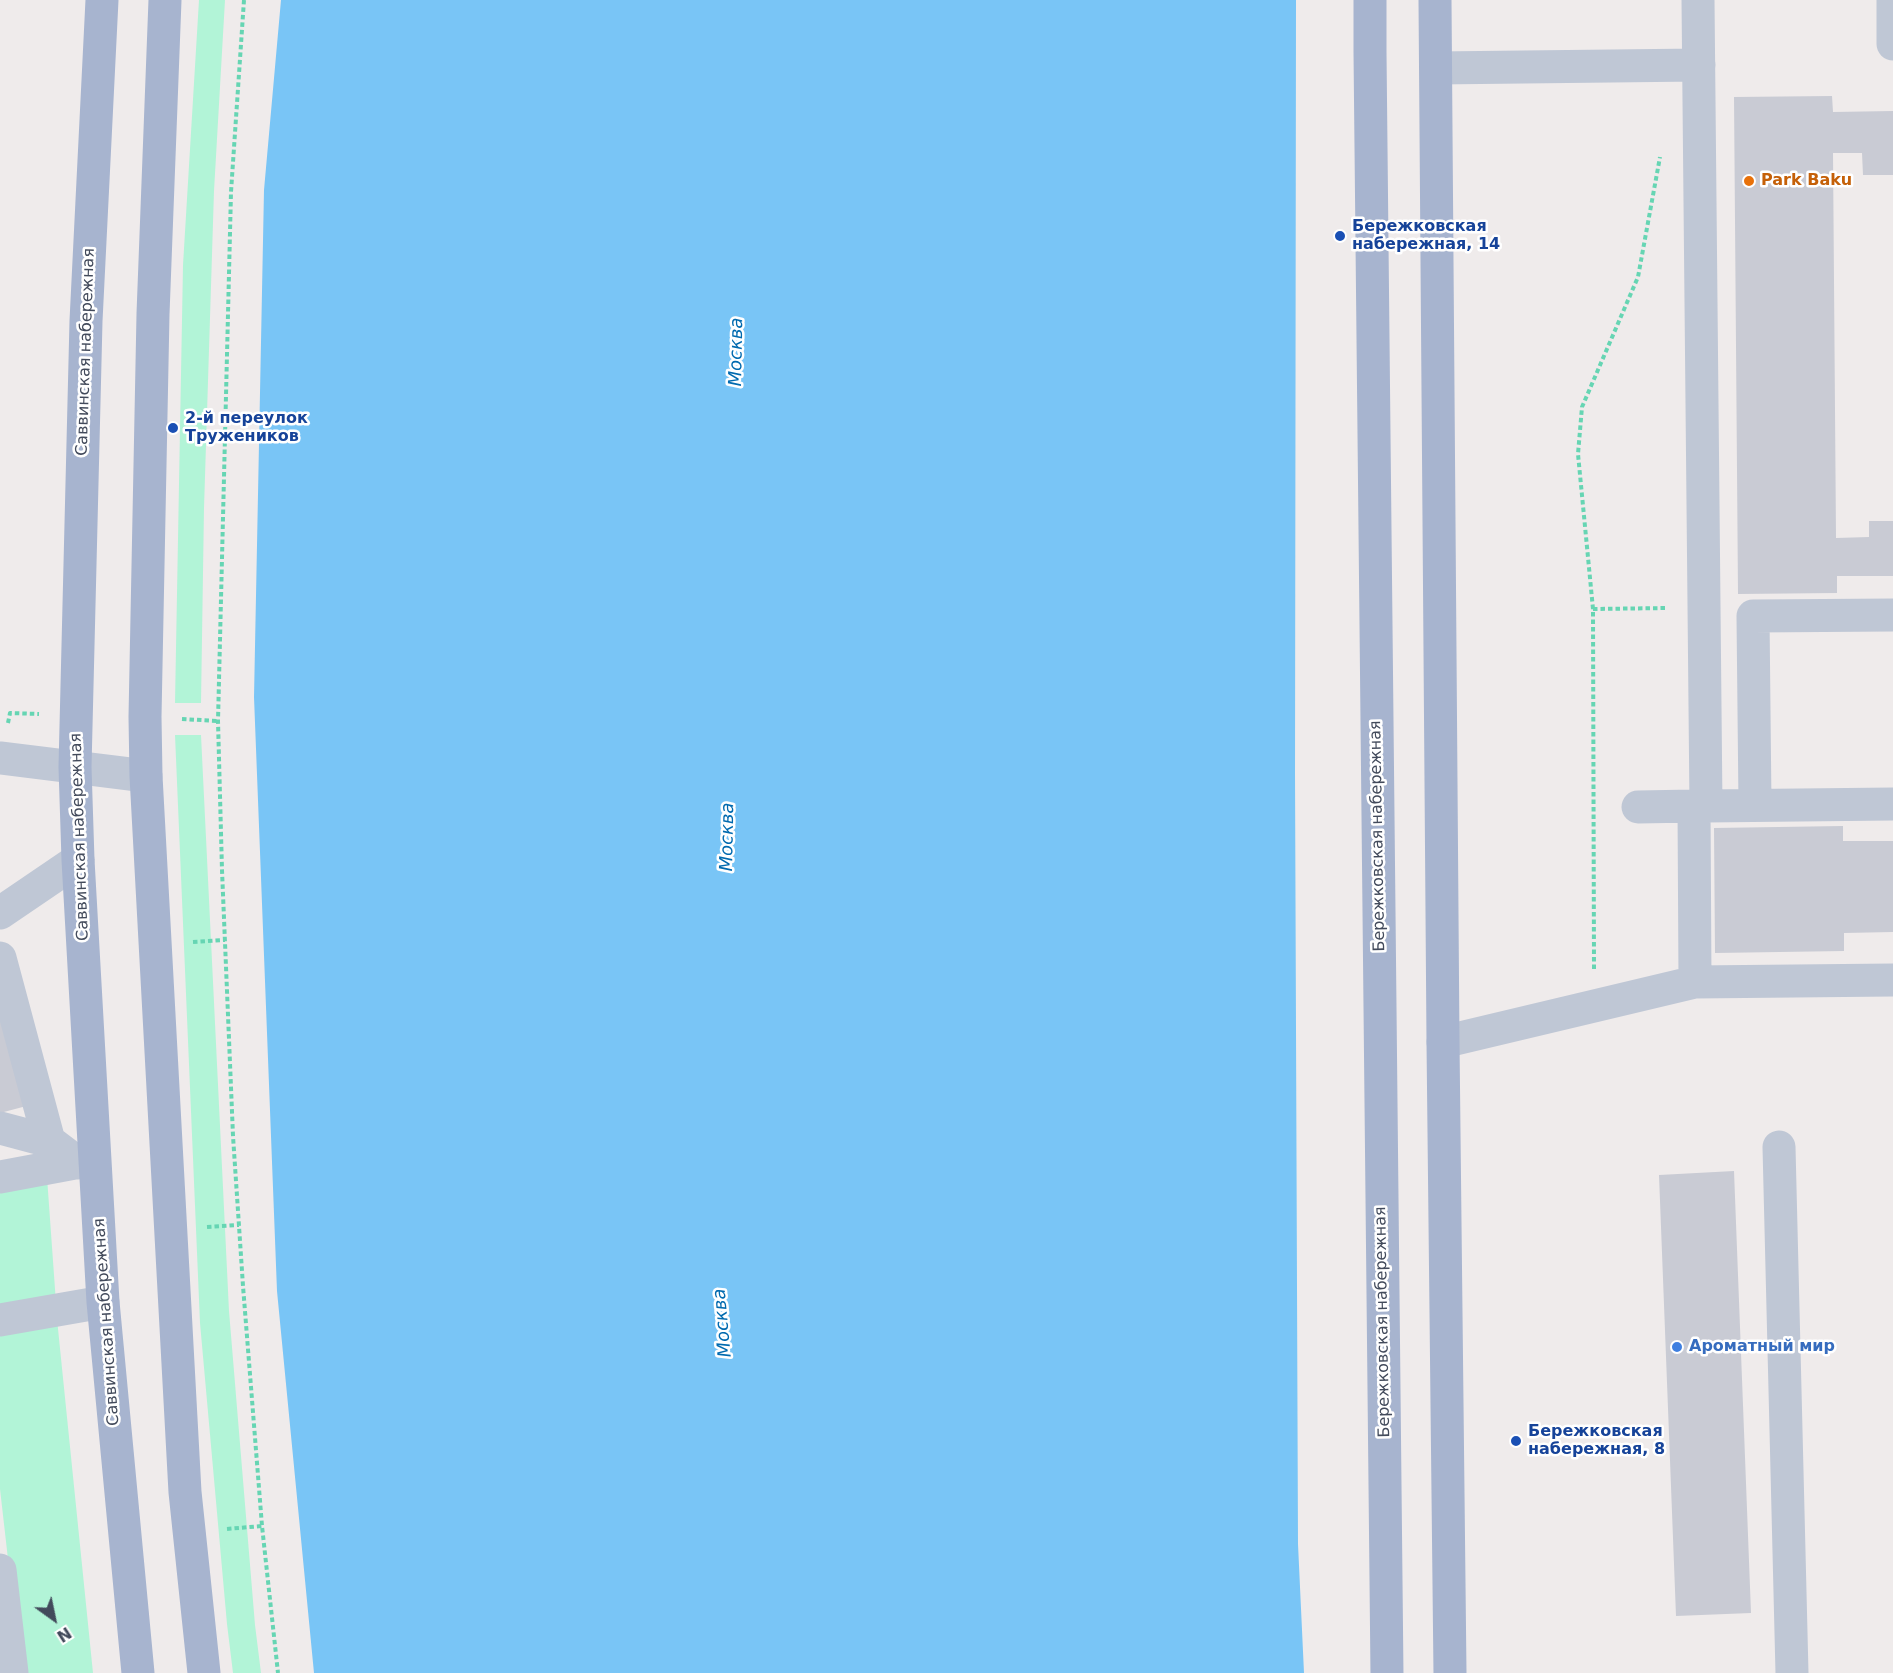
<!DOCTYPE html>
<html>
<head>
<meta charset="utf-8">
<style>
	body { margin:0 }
	#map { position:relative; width:1893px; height:1673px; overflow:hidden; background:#efebeb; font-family:"DejaVu Sans",sans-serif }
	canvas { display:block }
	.north { position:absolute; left:24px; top:1589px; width:60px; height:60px; -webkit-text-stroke:4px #fff; paint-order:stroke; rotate:147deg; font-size:16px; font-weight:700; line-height:24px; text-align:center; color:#424a5b }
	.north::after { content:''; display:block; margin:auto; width:21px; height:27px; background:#424a5b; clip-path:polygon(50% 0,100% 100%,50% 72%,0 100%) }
</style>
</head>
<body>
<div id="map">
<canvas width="1893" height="1673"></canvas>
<div class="north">N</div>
</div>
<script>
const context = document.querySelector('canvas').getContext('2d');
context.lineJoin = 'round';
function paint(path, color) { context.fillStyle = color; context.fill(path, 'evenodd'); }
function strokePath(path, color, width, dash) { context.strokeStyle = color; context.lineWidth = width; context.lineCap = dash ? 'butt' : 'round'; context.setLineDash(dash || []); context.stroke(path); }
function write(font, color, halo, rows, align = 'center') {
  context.font = font + ' "DejaVu Sans",sans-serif'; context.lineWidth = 5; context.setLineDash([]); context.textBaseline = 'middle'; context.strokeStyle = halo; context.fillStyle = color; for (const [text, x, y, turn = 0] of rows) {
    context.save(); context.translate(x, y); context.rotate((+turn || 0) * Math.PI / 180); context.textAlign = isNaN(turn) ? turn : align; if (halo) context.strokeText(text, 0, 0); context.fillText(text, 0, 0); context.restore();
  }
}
const green = new Path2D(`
	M 199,0 L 225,0 L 214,191 L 204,508 L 201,703 L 175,703 L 183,265 Z
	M 175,735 L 201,735 L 229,1311 L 255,1625 L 261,1673 L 233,1673 L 227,1624 L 200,1323 Z
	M 47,1177 L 56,1303 L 0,1312 L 0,1185 Z
	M 57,1319 L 93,1673 L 21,1673 L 0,1489 L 0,1329 Z`);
const water = new Path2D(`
	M 281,0 L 1296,0 L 1295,772 L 1298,1544 L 1304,1673 L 314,1673 L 277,1291 L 254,697 L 264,190 Z`);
const building = new Path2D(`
	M 1832,96 L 1833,112 L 1893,111 L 1893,175 L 1863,175 L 1862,153 L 1833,153 L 1836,538 L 1869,537 L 1869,521 L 1893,521 L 1893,576 L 1837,576 L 1837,593 L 1738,594 L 1734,97 Z
	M 1843,826 L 1843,841 L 1893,841 L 1893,932 L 1844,933 L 1844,951 L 1715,953 L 1714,828 Z
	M 0,979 L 34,1104 L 0,1113 Z
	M 1734,1171 L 1751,1613 L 1676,1616 L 1659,1175 Z`);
const path = new Path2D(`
	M 244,0 L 231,192 L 218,721 L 222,870 L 233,1136 L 243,1286 L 262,1526 L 278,1673
	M 1593,609 L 1668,608
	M 182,719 L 218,721
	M 8,723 L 10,713 L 39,714
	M 193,942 L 225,940
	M 1594,969 L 1593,609 L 1578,454 L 1582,407 L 1638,277 L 1660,157
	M 207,1227 L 239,1225
	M 227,1529 L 262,1526`);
const minor = new Path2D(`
	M 1893,0 L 1893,44
	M 1436,68 L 1699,65
	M 0,758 L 146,776
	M 1755,805 L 1753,616 L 1893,615
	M 1706,806 L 1893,804
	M 1638,807 L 1694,806
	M 0,913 L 78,860
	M 0,958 L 49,1141 L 78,1163
	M 1695,982 L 1694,806 L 1706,806 L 1698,0
	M 1443,1042 L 1695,982 L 1893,980
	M 0,1128 L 49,1141
	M 1779,1147 L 1792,1673
	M 0,1177 L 91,1160
	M 0,1320 L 103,1302
	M 0,1570 L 12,1673`);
const major = new Path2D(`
	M 102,0 L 86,321 L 75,767 L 78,860 L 103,1302 L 138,1673
	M 165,0 L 153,314 L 145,717 L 146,776 L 185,1492 L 204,1673
	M 1370,0 L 1370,52 L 1387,1673
	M 1435,0 L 1443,1042 L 1450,1673`);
const markers = [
	[1749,181,6,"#e8710a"],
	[1340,236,6,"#1a4fb4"],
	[173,428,6,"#1a4fb4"],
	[1677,1347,6,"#3f7fe0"],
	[1516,1441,6,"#1a4fb4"]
];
const foodNames = [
	["Park Baku",1761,181]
];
const transitNames = [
	["Бережковская",1352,227],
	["набережная, 14",1352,245],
	["2-й переулок",185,419],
	["Тружеников",185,437],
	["Бережковская",1528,1432],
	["набережная, 8",1528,1450]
];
const streetNames = [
	["Саввинская набережная",86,352,-88],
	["Бережковская набережная",1378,836,-91],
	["Саввинская набережная",80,837,-92],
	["Саввинская набережная",107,1322,-94],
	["Бережковская набережная",1383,1322,-91]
];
const shopNames = [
	["Ароматный мир",1689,1347]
];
const waterNames = [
	["Москва",737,352,-89],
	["Москва",728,837,-89],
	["Москва",723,1323,-95]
];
paint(green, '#b2f4d7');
paint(water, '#79c5f6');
paint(building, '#c9cbd4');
strokePath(path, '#66d5b3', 4, [4.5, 3]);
strokePath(minor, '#bfc7d5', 33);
strokePath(major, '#a7b4cf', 33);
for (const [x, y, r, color] of markers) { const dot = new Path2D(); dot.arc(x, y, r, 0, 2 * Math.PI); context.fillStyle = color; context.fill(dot); strokePath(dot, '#fff', 2); }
write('bold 16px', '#c56008', '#fff', foodNames, 'left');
write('bold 16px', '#164399', '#fff', transitNames, 'left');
write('16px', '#424a5b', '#fff', streetNames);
write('bold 16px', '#366cbe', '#fff', shopNames, 'left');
write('italic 18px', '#006aaf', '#fff', waterNames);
</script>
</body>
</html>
